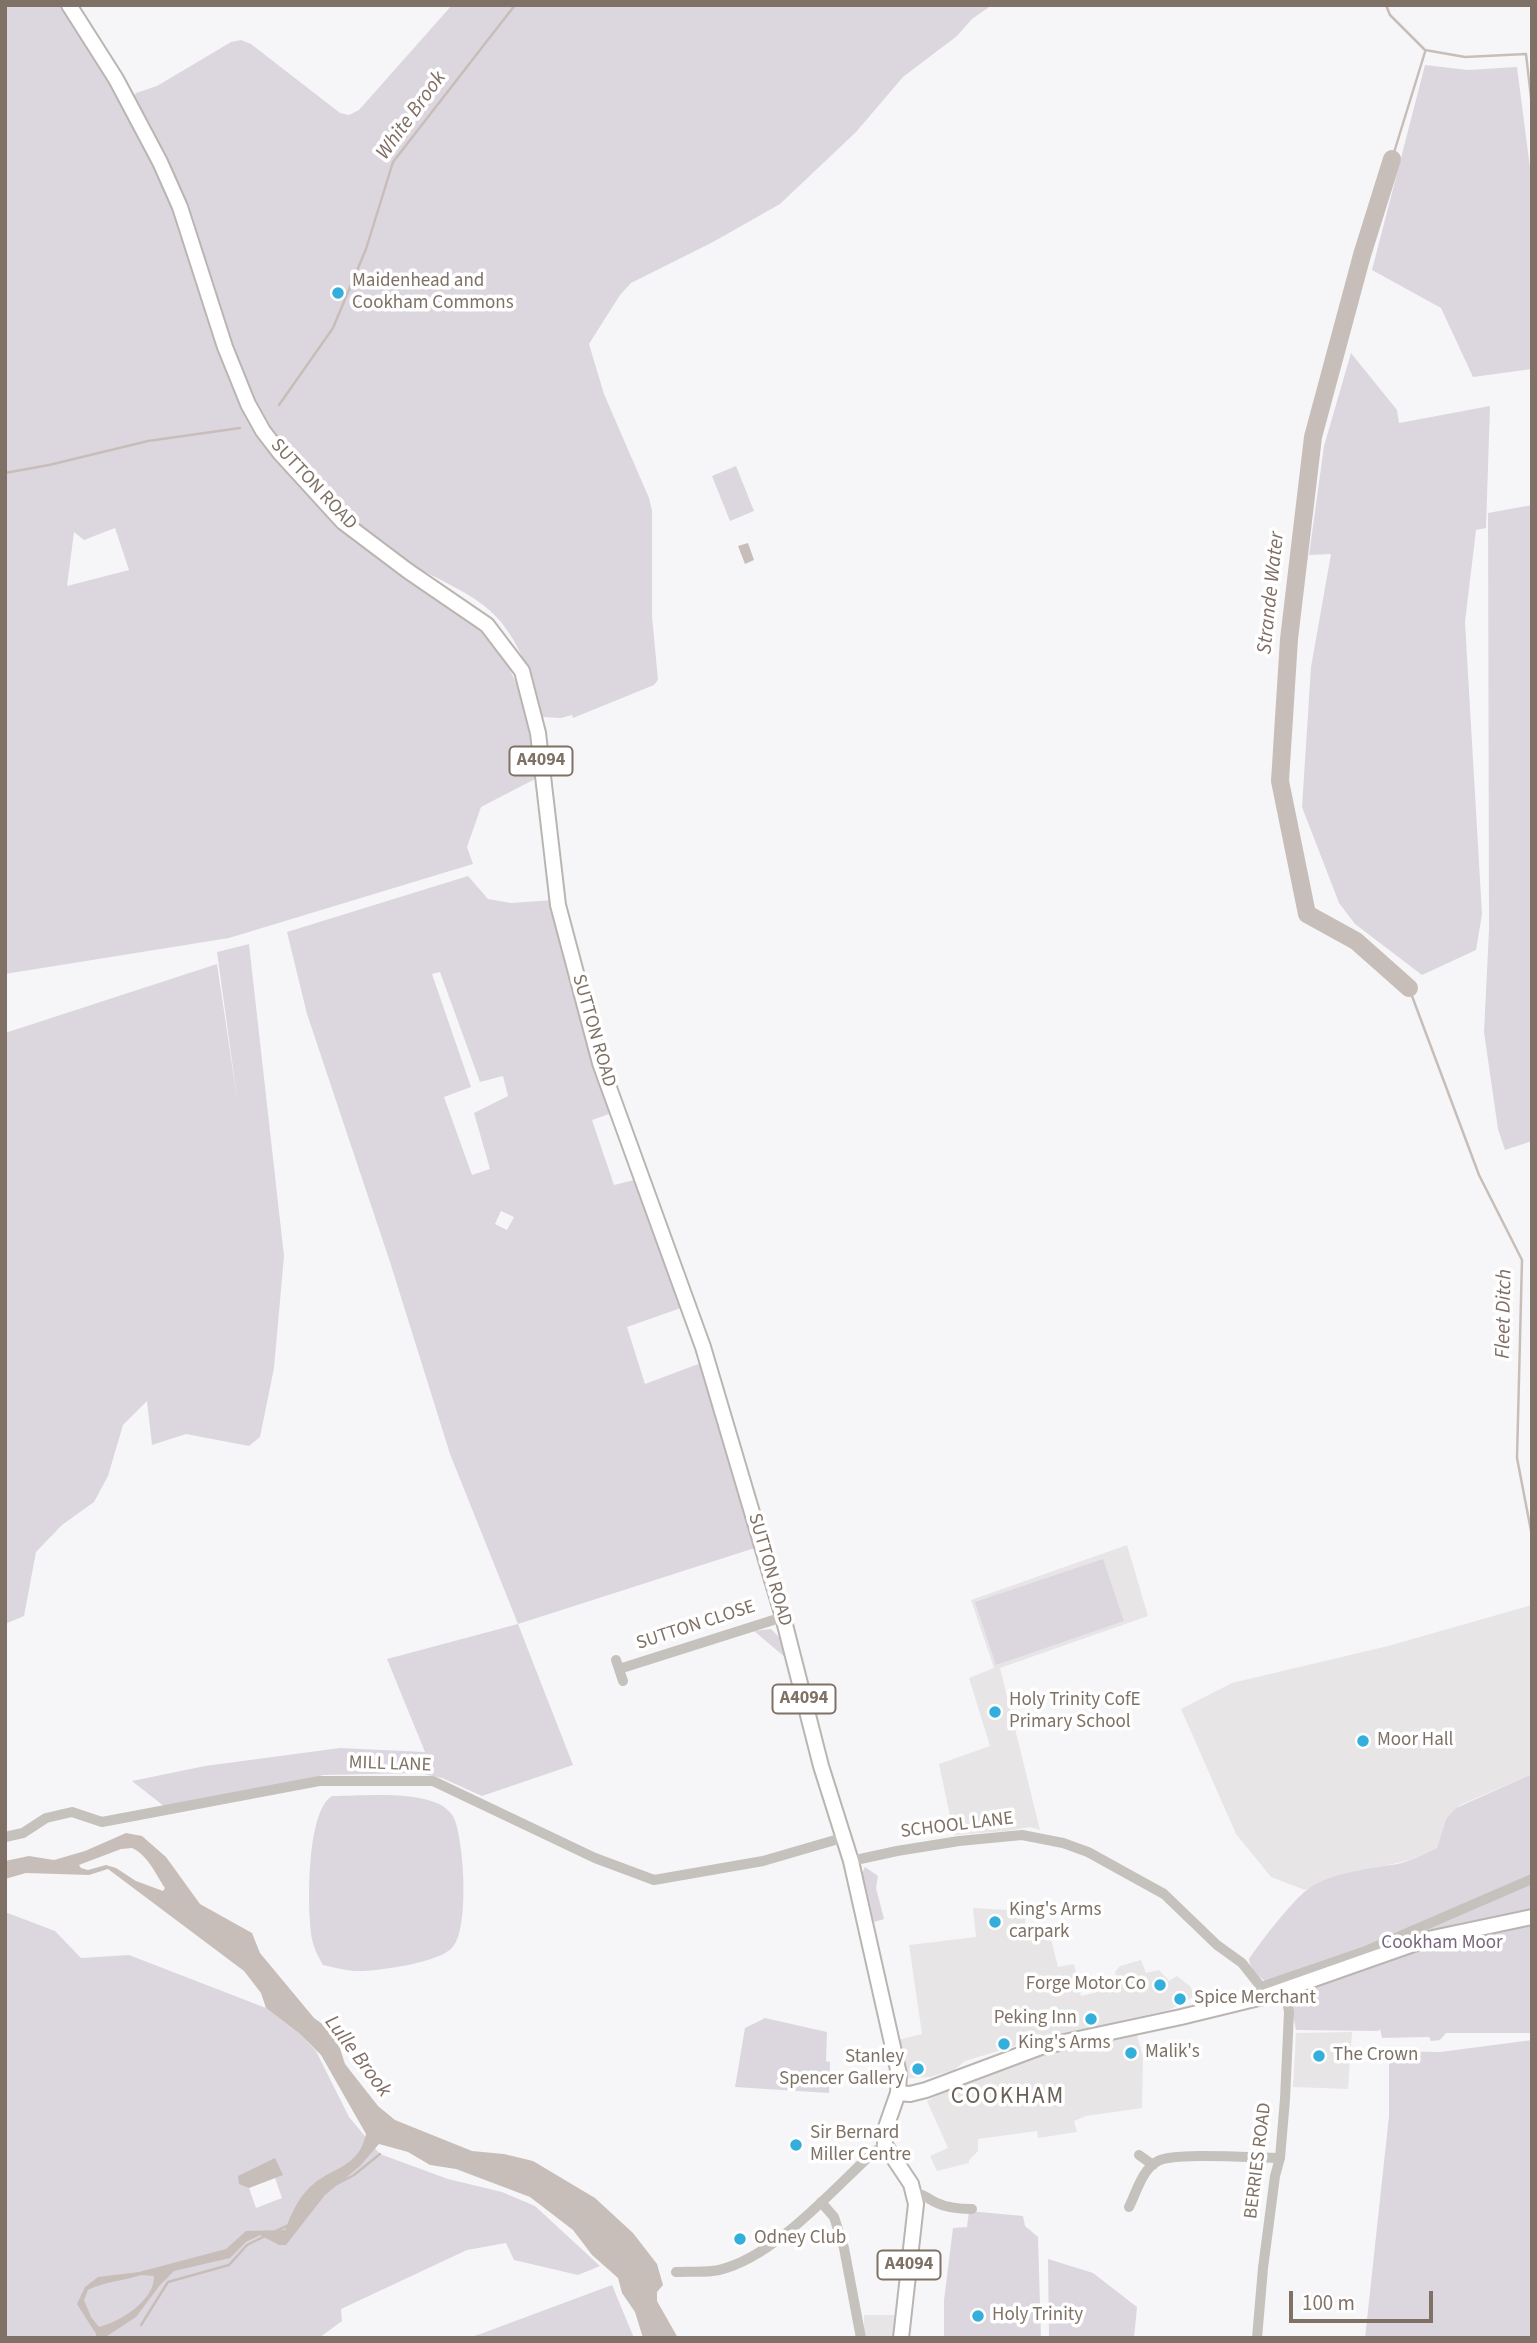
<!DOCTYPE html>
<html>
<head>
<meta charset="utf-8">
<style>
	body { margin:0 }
	#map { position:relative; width:1537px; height:2343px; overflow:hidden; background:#f6f6f8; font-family:"Source Sans 3",sans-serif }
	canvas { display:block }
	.frame { position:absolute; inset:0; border:7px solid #7f7165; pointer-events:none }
	.scale { position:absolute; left:1289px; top:2291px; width:144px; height:32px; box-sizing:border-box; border:4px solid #7f7165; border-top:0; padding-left:9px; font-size:21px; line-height:24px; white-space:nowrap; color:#7f7165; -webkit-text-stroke:5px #fff; paint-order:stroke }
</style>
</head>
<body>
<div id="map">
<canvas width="1537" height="2343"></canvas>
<div class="frame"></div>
<div class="scale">100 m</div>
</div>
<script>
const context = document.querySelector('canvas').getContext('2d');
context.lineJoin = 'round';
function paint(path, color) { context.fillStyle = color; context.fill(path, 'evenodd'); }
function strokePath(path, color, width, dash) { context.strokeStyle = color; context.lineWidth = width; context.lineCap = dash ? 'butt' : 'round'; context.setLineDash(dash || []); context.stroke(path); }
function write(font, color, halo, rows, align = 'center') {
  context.font = font + ' "Source Sans 3",sans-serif'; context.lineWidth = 7; context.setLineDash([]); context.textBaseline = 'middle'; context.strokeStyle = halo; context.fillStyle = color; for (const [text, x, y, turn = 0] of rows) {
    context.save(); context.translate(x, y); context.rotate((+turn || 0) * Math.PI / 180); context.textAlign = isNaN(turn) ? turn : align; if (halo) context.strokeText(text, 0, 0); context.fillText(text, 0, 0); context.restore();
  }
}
const built = new Path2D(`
	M 1127,1545 L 1148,1616 L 1000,1668 L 1040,1830 L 1030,1827 L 1007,1831 L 954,1835 L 939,1764 L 990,1746 L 969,1678 L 994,1668 L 971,1600 Z
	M 1532,1605 L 1532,1774 L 1460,1805 L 1446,1819 L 1437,1848 L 1414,1859 L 1346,1875 L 1305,1890 L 1271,1877 L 1236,1834 L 1181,1709 L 1232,1683 L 1388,1646 Z
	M 973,1908 L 1025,1911 L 1025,1926 L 1048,1928 L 1058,1967 L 1074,1964 L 1081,1996 L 1097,1992 L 1117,1982 L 1115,1972 L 1120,1966 L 1141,1960 L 1146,1973 L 1159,1970 L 1169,1981 L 1177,1976 L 1191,1987 L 1193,1997 L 1169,2010 L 1035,2040 L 965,2061 L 954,2070 L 930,2077 L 907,2078 L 898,2040 L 922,2034 L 909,1945 L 976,1937 Z
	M 1136,2032 L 1143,2057 L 1142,2108 L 1086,2116 L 1074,2121 L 1077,2132 L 1038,2138 L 1037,2131 L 978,2139 L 978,2151 L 969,2160 L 969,2163 L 937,2171 L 930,2156 L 948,2148 L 927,2101 L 978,2073 L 1043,2052 Z
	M 1352,2032 L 1348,2089 L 1293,2087 L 1296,2033 Z
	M 864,2315 L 898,2315 L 896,2338 L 864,2338 Z`);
const green = new Path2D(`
	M 5,5 L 65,5 L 129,110 L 137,104 L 134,96 L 136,93 L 157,86 L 231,42 L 241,40 L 251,44 L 340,113 L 349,115 L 359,110 L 452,5 L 992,5 L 972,19 L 957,36 L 903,77 L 856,132 L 780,204 L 713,242 L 631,283 L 620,295 L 589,344 L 604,394 L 649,498 L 652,511 L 652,616 L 658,680 L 654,685 L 573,718 L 572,715 L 561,718 L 542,717 C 530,676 519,632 483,605 C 453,582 412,570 382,544 C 360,526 340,503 320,483 L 299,483 C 336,531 381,560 429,594 C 446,605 468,616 482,630 C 521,670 531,725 537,778 L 481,807 L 467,847 L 473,864 L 229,938 L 5,974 ZM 115,528 L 129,570 L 67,586 L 74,532 L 84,540 Z
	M 1425,65 L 1468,70 L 1517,67 L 1532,183 L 1532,369 L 1473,377 L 1441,308 L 1372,270 Z
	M 1351,353 L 1397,410 L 1399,423 L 1490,406 L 1486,528 L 1476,530 L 1465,622 L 1482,914 L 1476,950 L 1422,975 L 1355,924 L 1339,903 L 1302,807 L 1311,667 L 1331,554 L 1309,555 L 1324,446 Z
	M 736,466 L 754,511 L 730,521 L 712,476 Z
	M 1532,505 L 1532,1141 L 1505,1150 L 1498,1129 L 1484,1032 L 1489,930 L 1488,513 Z
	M 468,876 L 488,899 L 511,903 L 554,900 L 609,1114 L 592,1120 L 614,1185 L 634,1180 L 681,1308 L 627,1327 L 645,1384 L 701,1363 L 758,1547 L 518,1624 L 573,1765 L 482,1796 L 442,1778 L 419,1773 L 324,1775 L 165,1807 L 132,1781 L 205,1766 L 340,1748 L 425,1752 L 387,1659 L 518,1624 L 450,1454 L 390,1262 L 307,1014 L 287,932 ZM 440,972 L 480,1082 L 503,1076 L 508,1096 L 474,1113 L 490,1169 L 472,1175 L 444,1097 L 471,1087 L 432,974 ZM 501,1211 L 514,1217 L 507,1230 L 495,1224 Z
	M 249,944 L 284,1256 L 274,1368 L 260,1437 L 249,1446 L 186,1434 L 152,1445 L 147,1401 L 123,1425 L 108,1476 L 94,1502 L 62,1525 L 36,1552 L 24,1616 L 5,1624 L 5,1033 L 217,964 L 238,1105 L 217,952 Z
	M 1103,1559 L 1124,1621 L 996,1665 L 975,1602 Z
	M 771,1629 L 781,1639 L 786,1658 L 754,1631 Z
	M 1532,1774 L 1532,2033 L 1446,2033 L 1440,2040 L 1431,2041 L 1429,2037 L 1382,2038 L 1380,2029 L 1378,2031 L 1296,2030 L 1290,1999 C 1277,1989 1251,1976 1249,1959 C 1261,1941 1292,1901 1308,1889 C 1328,1874 1367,1869 1391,1865 C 1408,1863 1422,1855 1437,1848 L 1446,1819 L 1456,1808 Z
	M 332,1796 C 362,1796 412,1791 439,1804 C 444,1806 452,1813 454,1818 C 464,1841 470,1930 452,1948 C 438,1963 375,1972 354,1971 C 344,1970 333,1967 323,1965 C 318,1956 314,1949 312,1939 C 307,1911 306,1811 332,1796 Z
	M 865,1867 L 878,1876 L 876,1888 L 884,1919 L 874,1922 L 862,1873 Z
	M 5,1912 L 55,1931 L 81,1958 L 129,1955 L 266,2008 L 300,2034 L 316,2051 L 349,2117 L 380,2154 L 448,2179 L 502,2192 L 535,2206 L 600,2266 L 578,2275 L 514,2260 L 506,2243 L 467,2250 L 341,2309 L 342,2321 L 319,2338 L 5,2338 ZM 283,2174 L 275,2178 L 282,2198 L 256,2208 L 249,2188 Z
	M 765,2018 L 827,2032 L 826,2061 L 830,2062 L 829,2093 L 735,2087 L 745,2028 Z
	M 1532,2040 L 1532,2338 L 1365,2338 L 1389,2116 L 1389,2051 L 1440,2052 Z
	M 969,2211 L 1023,2216 L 1025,2226 L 1038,2237 L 1041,2338 L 944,2338 L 944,2300 L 953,2228 L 967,2227 Z
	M 1048,2259 L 1093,2273 L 1137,2307 L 1134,2338 L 1049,2338 Z
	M 612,2285 L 634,2338 L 468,2338 L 483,2333 Z`);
const water = new Path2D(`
	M 748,543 L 754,560 L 745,564 L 738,546 Z
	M 126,1833 L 142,1836 L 166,1857 L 200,1904 L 252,1933 L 260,1953 L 314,2018 L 335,2033 L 345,2064 L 378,2106 L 395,2120 L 472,2151 L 504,2154 L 533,2161 L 595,2198 L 633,2233 L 657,2264 L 663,2285 L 657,2292 L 657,2301 L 678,2338 L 643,2338 L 635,2312 L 622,2293 L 618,2278 L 592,2255 L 573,2230 L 530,2197 L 456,2169 L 430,2165 L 408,2152 L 379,2144 L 360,2166 L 325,2195 L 286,2245 L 279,2245 L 260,2235 L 246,2242 L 230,2258 L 174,2271 L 160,2285 L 136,2317 L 104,2338 L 96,2338 L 96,2334 L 77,2304 L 85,2287 L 98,2277 L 139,2272 L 226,2249 L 246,2231 L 285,2230 C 291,2215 297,2200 309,2188 C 331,2166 358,2170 366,2134 L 321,2055 L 300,2034 L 266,2008 L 261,1993 L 244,1971 L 108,1869 L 89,1875 L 26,1873 L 5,1879 L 5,1861 L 29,1856 L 54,1860 L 85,1851 ZM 132,1848 C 148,1855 156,1875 165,1888 L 163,1891 L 136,1881 L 116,1868 L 106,1865 L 88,1870 L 81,1868 L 79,1865 L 121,1849 ZM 141,2275 L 154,2276 C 155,2300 120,2322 99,2327 L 91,2317 L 84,2300 L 88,2290 C 103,2282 123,2281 141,2275 Z
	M 275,2158 L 283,2175 L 249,2188 L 239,2184 L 238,2176 Z`);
const stream = new Path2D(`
	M 1386,5 L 1390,15 L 1425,50 L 1465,57 L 1526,54 L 1532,106
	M 1392,159 L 1425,52
	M 279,405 L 333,328 L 366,249 L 393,162 L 515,5
	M 5,473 L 49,465 L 148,441 L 240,428
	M 1409,988 L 1479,1175 L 1522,1260 L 1517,1458 L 1532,1536
	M 337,2184 L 354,2175 L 380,2154
	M 276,2231 L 289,2225
	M 141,2325 L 168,2282 L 229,2265 L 247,2245 L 267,2235`);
const river = new Path2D(`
	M 1392,159 L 1362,255 L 1313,437 L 1289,639 L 1280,781 L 1307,914 L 1356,941 L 1409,988`);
const minor = new Path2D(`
	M 616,1660 L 623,1681
	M 619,1669 L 783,1617
	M 5,1837 L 23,1833 L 46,1818 L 72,1812 L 102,1822 L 319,1781 L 433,1781 L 595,1858 L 654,1880 L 763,1861 L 842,1838
	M 851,1861 L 897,1851 L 959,1841 L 1022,1835 L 1063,1843 L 1088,1852 L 1164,1894 L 1217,1945 L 1242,1963 L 1261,1987 L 1263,1997
	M 1261,1987 L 1363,1952 L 1532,1879
	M 1139,2155 L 1153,2165
	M 915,2193 C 924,2194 928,2199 937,2203 C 947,2208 960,2209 972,2209
	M 821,2202 L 834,2217 L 844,2248 L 861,2338
	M 1129,2207 C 1136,2193 1143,2168 1158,2161 C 1176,2152 1256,2158 1280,2158
	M 676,2272 C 689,2271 705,2273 719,2270 C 775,2257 833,2189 875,2151 L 885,2145
	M 1257,2338 L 1263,2268 L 1275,2176 L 1280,2158 L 1285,2099 L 1289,2012 L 1285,1989`);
const major = new Path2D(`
	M 69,5 L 116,79 L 160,162 L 180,207 L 225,347 L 248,404 L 263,431 L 280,453 L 343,522 L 408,571 L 487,625 L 522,671 L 538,733 L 558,905 L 600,1063 L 703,1347 L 783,1617 L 821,1766 L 851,1861 L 899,2074 L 898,2093 L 885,2130 L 885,2145 L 911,2184 L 916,2204 L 901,2338
	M 898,2093 L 910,2094 L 926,2090 L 1041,2047 L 1181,2017 L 1263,1997 L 1428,1939 L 1532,1917`);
const markers = [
	[338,293,7,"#34aeda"],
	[995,1712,7,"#34aeda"],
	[1363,1741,7,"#34aeda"],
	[995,1922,7,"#34aeda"],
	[1160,1985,7,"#34aeda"],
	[1180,1999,7,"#34aeda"],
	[1091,2019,7,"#34aeda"],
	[1004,2044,7,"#34aeda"],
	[1131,2053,7,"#34aeda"],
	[1319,2056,7,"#34aeda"],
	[918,2069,7,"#34aeda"],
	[796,2145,7,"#34aeda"],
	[740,2239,7,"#34aeda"],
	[978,2316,7,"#34aeda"]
];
const shields = [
	[541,761,63],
	[804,1699,63],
	[909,2265,63]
];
const shieldNames = [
	["A4094",541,761],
	["A4094",804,1699],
	["A4094",909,2265]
];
const poiNames = [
	["Maidenhead and",352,282],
	["Cookham Commons",352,304],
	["Holy Trinity CofE",1009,1701],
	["Primary School",1009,1723],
	["Moor Hall",1377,1741],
	["King's Arms",1009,1911],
	["carpark",1009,1933],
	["Forge Motor Co",1146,1985,"right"],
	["Spice Merchant",1194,1999],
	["Peking Inn",1077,2019,"right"],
	["King's Arms",1018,2044],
	["Malik's",1145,2053],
	["The Crown",1333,2056],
	["Stanley",904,2058,"right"],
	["Spencer Gallery",904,2080,"right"],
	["Sir Bernard",810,2134],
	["Miller Centre",810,2156],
	["Odney Club",754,2239],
	["Holy Trinity",992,2316]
];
const streetNames = [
	["SUTTON ROAD",313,485,47],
	["SUTTON ROAD",593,1031,74],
	["SUTTON ROAD",769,1570,74],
	["SUTTON CLOSE",696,1626,-18],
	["MILL LANE",390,1765,2],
	["SCHOOL LANE",957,1826,-7],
	["BERRIES ROAD",1259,2161,-83]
];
const parkNames = [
	["Cookham Moor",1442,1944]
];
const waterNames = [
	["White Brook",412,116,-54],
	["Strande Water",1272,593,-84],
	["Fleet Ditch",1505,1314,-89],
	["Lulle Brook",357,2057,53]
];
const quarterNames = [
	["COOKHAM",1008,2098]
];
paint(built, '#e7e5e6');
paint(green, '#dcd7df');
paint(water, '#c8beb9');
strokePath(stream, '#c8beb9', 2.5);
strokePath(river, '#c8beb9', 18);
strokePath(major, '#bab5b1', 18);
strokePath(minor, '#c5c1bd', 10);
strokePath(major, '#fff', 14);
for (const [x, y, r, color] of markers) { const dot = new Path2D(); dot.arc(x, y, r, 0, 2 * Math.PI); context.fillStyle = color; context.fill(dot); strokePath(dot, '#fff', 2.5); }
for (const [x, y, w] of shields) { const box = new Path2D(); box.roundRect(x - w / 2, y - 14.5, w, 29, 5); context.fillStyle = '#fff'; context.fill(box); strokePath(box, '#7f7165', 2); }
write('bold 18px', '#7f7165', null, shieldNames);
write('19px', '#7f7165', '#fff', poiNames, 'left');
write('19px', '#7f7165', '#fff', streetNames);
write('19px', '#79677d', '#fff', parkNames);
write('italic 21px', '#806d65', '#fff', waterNames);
context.letterSpacing = '2px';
write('23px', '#6b6056', '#fff', quarterNames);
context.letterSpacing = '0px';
</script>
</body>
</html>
